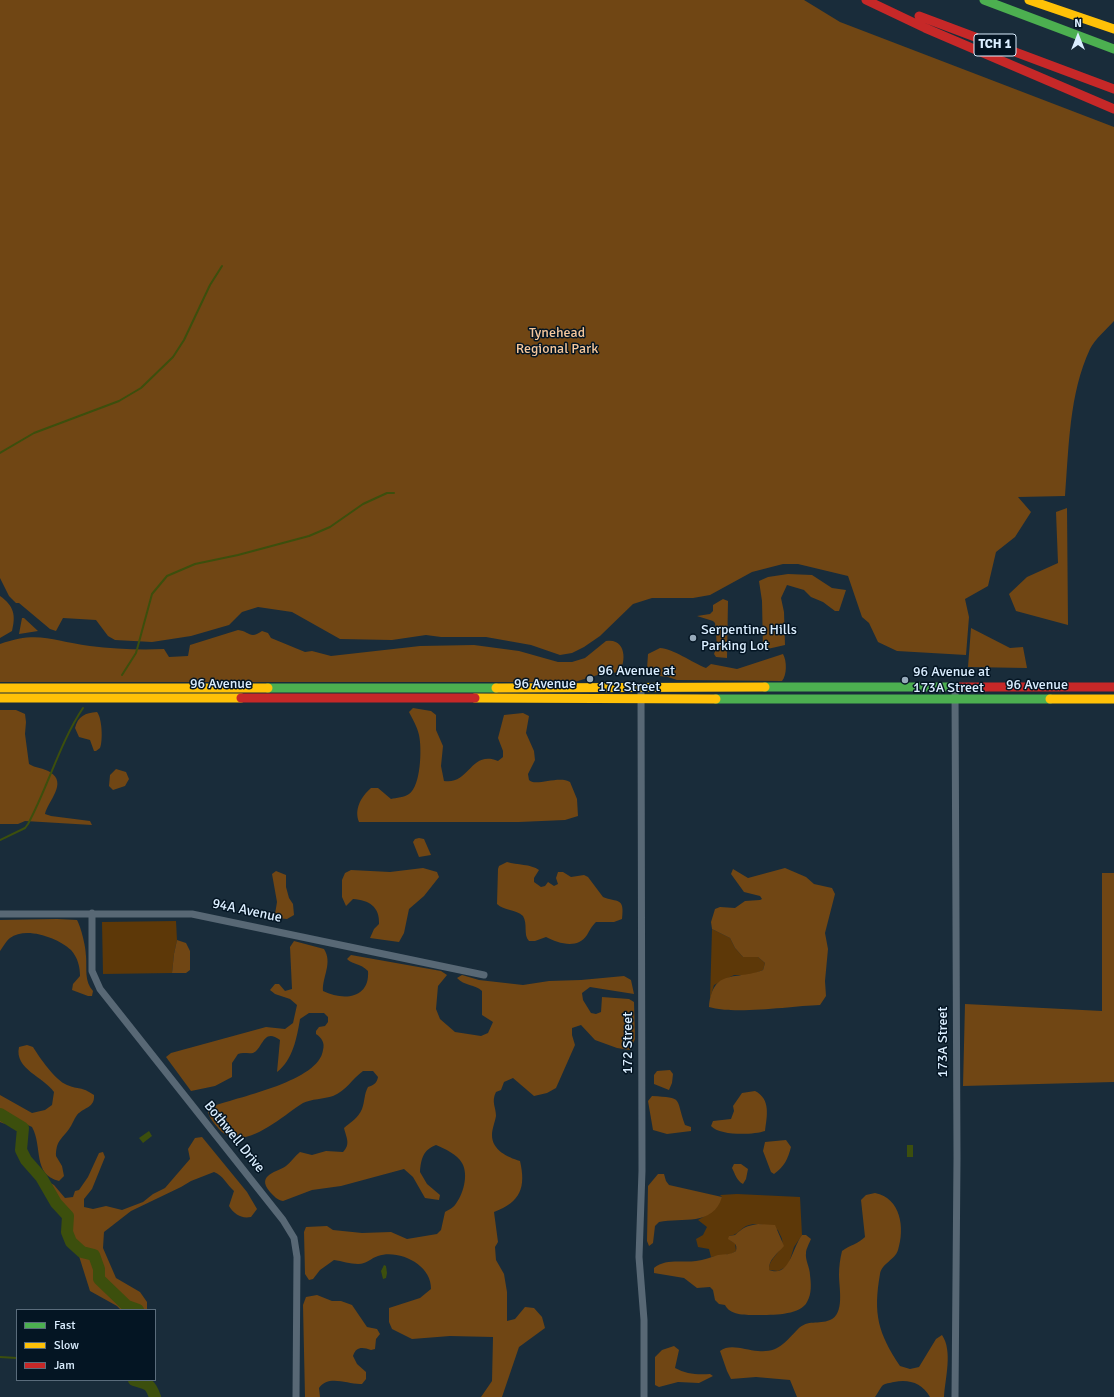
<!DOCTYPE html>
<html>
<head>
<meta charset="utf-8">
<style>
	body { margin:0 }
	#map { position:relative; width:1114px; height:1397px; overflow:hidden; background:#192c3a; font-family:Signika,sans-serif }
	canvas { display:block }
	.legend { position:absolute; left:16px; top:1309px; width:140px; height:72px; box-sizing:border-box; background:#041523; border:1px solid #5a6c7b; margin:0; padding:5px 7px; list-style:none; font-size:12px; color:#dbeeff }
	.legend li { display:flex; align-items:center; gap:8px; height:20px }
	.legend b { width:20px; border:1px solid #5a6c7b }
	.north { position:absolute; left:1058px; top:16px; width:40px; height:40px; -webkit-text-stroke:3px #041523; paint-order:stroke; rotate:0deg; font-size:11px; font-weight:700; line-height:16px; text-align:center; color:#dbeeff }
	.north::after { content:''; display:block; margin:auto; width:14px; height:18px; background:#dbeeff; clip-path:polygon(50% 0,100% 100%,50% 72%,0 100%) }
</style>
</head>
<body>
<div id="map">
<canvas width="1114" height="1397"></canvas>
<ul class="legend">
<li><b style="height:5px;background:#4caf50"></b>Fast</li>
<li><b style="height:5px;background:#ffc107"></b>Slow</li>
<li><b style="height:5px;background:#c62828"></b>Jam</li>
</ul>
<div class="north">N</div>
</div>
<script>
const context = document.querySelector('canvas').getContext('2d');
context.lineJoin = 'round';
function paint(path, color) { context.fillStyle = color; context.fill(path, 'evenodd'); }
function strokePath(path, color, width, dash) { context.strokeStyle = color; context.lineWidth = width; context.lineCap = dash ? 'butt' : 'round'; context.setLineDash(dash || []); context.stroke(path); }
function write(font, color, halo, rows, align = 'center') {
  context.font = font + ' Signika,sans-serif'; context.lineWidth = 3; context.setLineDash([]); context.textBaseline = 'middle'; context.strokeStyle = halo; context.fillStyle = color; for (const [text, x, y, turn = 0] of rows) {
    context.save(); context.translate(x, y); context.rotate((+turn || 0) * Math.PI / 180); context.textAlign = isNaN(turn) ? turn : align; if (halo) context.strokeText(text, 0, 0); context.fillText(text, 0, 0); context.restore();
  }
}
const green = new Path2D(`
	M 176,921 L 177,940 L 174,954 L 172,973 L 103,974 L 102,922 Z
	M 712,929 L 730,938 L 735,948 L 743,957 L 758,957 L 765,963 L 763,970 L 751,975 L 734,975 L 714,985 L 710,999 Z
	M 737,1194 L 800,1197 L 802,1235 L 794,1247 L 788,1266 L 778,1271 L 769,1270 C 768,1258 785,1251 782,1239 C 781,1236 779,1233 778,1230 C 767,1226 754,1220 743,1228 C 738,1232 736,1235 729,1236 L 731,1241 L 735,1243 L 736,1251 L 731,1254 L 711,1257 L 709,1249 L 698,1247 L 696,1239 L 703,1235 L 707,1227 L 698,1220 L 705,1216 L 722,1197 L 720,1195 Z`);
const forest = new Path2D(`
	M 0,0 L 804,0 L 840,22 L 1114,127 L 1114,321 C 1107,329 1095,339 1090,349 C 1069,394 1069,447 1065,496 L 1018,497 L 1031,512 L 1015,537 L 996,552 L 988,586 L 965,599 L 969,617 L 966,655 L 897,651 L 878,642 L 869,623 L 862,617 L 848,576 L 798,564 L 783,564 L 752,572 L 710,595 L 693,598 L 652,598 L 633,604 L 600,636 L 584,647 L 572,653 L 560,655 L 531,645 L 486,637 L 441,637 L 426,635 L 392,640 L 340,639 L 292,612 L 258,607 L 242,612 L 229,625 L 191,636 L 152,642 L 115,640 L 108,636 L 96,620 L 63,618 L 56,631 L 50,629 L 19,603 L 16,603 L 9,596 L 0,578 Z
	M 1067,508 L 1068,625 L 1016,611 L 1009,594 L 1027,577 L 1058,563 L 1056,512 Z
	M 788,574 L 812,575 L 832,588 L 846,590 L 839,611 L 835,611 L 823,602 L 811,597 L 804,590 L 787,585 L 781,598 L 784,612 L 785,645 L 763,650 L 762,601 L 759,581 L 768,577 Z
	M 0,596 C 14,606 16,615 12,631 L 0,638 Z
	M 723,599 L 728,601 L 727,658 L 716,657 L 714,654 L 717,646 L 715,623 L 713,621 L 697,616 L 710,614 L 713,611 L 713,605 Z
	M 22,618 L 24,618 L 38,631 L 19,634 Z
	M 971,628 L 1010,648 L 1023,647 L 1027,668 L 968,667 Z
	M 238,630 C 249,631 250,640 262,631 L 268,633 L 271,638 L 305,652 L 312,651 L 331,656 L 420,646 L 474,645 L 519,651 L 558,662 L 572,662 L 585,658 L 606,641 C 628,637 626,667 618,671 C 615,674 610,672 606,673 C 596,675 585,679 575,682 L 0,682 L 0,644 C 38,630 53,641 90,646 C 114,649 139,650 164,649 L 169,657 L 188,656 L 190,645 Z
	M 660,648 C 672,648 693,663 706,668 L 711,664 L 737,669 L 783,654 C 787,661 787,675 782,681 L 677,680 L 668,677 L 651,675 L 647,669 L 648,654 Z
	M 413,708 L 431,711 L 436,715 L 436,730 L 443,746 L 441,766 L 444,781 C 470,785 470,750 498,761 L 503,757 L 503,751 L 498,738 L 504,715 L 523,713 L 529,716 L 526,733 L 534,751 L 535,760 L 528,774 L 529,780 C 535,787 559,775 570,782 L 577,799 L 578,816 L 565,820 L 519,822 L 359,822 C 354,809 361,797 371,788 L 378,788 L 391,799 C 396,798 405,797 409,794 C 421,786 422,748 419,735 C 417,726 413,720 409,712 Z
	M 0,710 L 16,710 L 25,714 L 26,722 L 25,734 L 29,764 C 35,768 44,768 50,772 C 68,783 48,801 45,814 L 51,816 L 90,821 L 92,825 L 25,821 L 18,824 L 0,824 Z
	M 97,712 C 102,718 103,740 100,748 L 96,751 L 94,751 L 90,740 L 79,737 L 75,728 C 78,716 85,713 97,712 Z
	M 116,769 L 126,772 L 129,779 L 125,786 L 113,790 L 109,786 L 110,775 Z
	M 419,838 L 424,839 L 431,855 L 419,857 L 413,842 L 415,839 Z
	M 507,862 C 517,865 531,864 539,870 L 534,878 L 534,882 L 541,887 L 545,886 L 548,882 L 554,886 L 558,884 L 556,878 L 558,872 L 563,872 L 571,877 L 584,875 L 588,877 L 603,897 C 617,903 625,896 622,919 L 614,922 L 596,922 C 591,927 590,930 587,935 C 577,950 558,943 546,937 L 535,941 L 529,941 C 523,935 528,924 523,916 C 516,909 504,911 497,904 L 498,869 L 499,866 Z
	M 423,868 L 437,872 L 439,877 L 424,896 L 409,909 L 404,933 L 399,942 L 370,938 L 374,929 L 379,924 C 380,907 369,900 353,899 L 346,906 L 342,897 L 342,880 L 345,873 L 351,870 L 390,872 Z
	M 785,868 L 806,877 L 814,884 L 832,888 L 835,894 L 825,933 L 828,949 L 825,981 L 826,996 L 820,1005 C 791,1006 735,1015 709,1007 C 713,967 736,981 763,970 L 765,963 L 758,957 L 743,957 L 735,948 L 730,938 L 712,929 L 711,922 L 715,909 L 720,907 L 735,908 L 745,901 L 760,900 L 762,899 L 760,896 L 744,892 L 731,874 L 733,869 L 748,878 Z
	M 276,871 L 286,875 L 286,887 L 289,898 L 293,904 L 294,915 L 287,919 L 277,918 L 275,914 L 277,902 L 272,874 Z
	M 1102,873 L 1114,873 L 1114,1082 L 963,1086 L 965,1004 L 1102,1011 Z
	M 57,919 L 77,920 C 81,927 86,947 86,956 C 87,969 84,981 93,991 L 92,996 L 88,996 L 72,990 L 73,984 L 80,976 C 80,967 78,958 71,950 C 58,938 26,926 10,938 C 6,941 3,947 0,951 L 0,920 Z
	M 177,940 L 186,943 L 190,951 L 190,970 L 186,973 L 172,973 L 174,954 Z
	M 294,941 L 324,949 C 333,963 322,977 323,991 C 343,1001 370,999 368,971 C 360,963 353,965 347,959 L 351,955 L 441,971 L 447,975 L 438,986 L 436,1009 L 440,1019 L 455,1032 L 481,1036 L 488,1033 L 493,1022 L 482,1015 L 482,991 C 475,984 464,986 457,978 L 462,975 L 479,980 L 523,985 L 549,981 L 581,980 L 624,976 L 631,980 L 634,994 L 590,987 L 582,993 L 583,1000 L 591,1013 L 596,1014 L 601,1012 L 602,997 L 629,999 L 634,1002 L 635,1039 L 630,1050 L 617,1048 L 595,1040 L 581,1025 L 572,1028 L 572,1035 L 575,1045 L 556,1088 L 547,1093 L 534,1096 L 513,1078 L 504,1082 L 501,1090 L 496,1092 C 491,1102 496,1107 496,1116 C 495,1122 492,1129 492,1135 C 492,1150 507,1157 520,1161 C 526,1187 521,1202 494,1212 L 498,1242 L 495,1247 L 496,1260 L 504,1274 L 507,1292 L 507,1321 L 515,1319 L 525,1307 L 534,1308 L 542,1317 L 545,1328 L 519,1347 L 502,1397 L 481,1397 L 492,1381 L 493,1337 L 450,1336 L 412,1339 L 392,1329 L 389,1322 L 389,1308 L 420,1298 L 431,1289 C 432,1265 399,1249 378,1256 C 371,1258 367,1264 358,1264 C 350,1264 342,1261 334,1260 L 320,1270 L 313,1279 L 309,1280 L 305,1274 L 304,1232 L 306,1227 L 327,1226 L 333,1230 L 362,1233 L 391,1232 L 407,1239 L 437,1234 L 441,1230 L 445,1212 C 448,1210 453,1208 455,1205 C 463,1195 469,1175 462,1163 C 457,1154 445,1149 436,1145 C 423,1150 421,1159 420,1172 L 427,1184 L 440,1195 L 439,1200 L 425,1198 L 413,1177 L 404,1169 L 341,1186 L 312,1190 L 283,1201 C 277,1200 274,1196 270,1192 C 255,1174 279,1172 286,1166 C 291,1162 295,1156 300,1152 L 312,1155 L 326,1151 L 343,1152 C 351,1144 346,1137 344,1128 C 351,1122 358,1118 362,1109 C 365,1101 364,1094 368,1087 C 374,1085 377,1083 378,1077 L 373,1071 L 363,1071 C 352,1079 346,1091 333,1096 C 324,1099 311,1099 303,1103 C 282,1116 242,1155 219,1129 C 214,1123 209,1118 208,1111 L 214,1106 C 241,1096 319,1081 323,1050 C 325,1043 322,1038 316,1034 L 316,1031 L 319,1027 L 325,1026 L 328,1022 L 328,1017 L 324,1013 L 309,1013 L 300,1019 C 297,1037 293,1060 277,1072 L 280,1040 C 263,1027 263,1049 253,1053 C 248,1054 243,1052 238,1054 L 232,1063 L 232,1077 L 215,1086 L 191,1091 L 166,1057 L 171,1053 L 266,1027 L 285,1029 L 293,1023 L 297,1005 L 290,999 L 275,994 L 270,990 L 275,984 L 279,984 L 285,991 L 292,989 L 290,947 Z
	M 27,1045 L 33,1047 C 40,1058 55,1080 67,1085 C 79,1090 81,1086 94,1095 C 95,1108 84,1107 77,1115 C 74,1119 72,1125 69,1129 C 61,1140 56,1141 56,1156 L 62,1166 L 64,1176 L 59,1181 C 32,1174 43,1147 32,1127 C 22,1121 11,1127 0,1122 L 0,1095 L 32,1113 L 45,1110 L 52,1105 L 54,1092 C 44,1077 14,1069 19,1047 Z
	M 670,1070 L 673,1074 L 672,1083 L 669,1090 L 654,1084 L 654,1075 L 657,1071 Z
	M 755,1091 C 771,1099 767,1116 765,1131 C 753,1135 720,1136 711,1126 L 713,1121 L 731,1119 L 734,1111 L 733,1106 L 742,1093 Z
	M 652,1096 C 684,1098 675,1097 685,1125 L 691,1127 L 691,1131 L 667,1134 L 653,1130 L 648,1101 Z
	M 202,1137 L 247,1192 L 257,1209 L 251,1217 C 241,1219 234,1214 229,1206 L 234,1191 C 227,1185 223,1175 214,1172 L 191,1181 L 181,1187 L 131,1211 L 104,1232 L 103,1248 L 116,1278 L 140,1292 L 147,1302 L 147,1310 L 121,1310 L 117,1306 L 90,1291 L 73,1237 L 56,1207 L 42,1189 L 43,1183 L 47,1181 L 54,1185 L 65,1198 L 73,1197 L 75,1191 L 79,1190 L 88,1177 L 99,1153 L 103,1152 L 105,1157 L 92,1189 L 84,1199 L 84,1207 L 93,1209 L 106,1206 L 122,1210 L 143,1202 L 153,1194 L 165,1188 L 190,1159 L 188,1149 L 195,1138 Z
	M 786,1140 L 791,1147 C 788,1159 784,1167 774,1174 L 771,1172 L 763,1151 L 765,1142 Z
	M 734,1164 L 741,1164 L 748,1169 L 746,1179 L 743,1184 C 737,1181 735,1174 732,1168 Z
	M 658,1174 L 664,1174 L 666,1181 L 669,1185 L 722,1197 C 713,1227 682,1217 659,1222 L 655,1226 L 653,1243 L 649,1246 L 647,1241 L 648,1186 Z
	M 875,1193 C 901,1198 905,1228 898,1250 C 895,1260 882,1263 880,1274 C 873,1314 878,1333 900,1366 L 910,1369 L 919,1367 L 936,1339 L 942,1335 C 953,1351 945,1379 944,1397 L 930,1397 C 922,1383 909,1379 894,1382 C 890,1383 885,1383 882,1386 C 880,1389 877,1394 875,1397 L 797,1397 L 790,1380 L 756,1377 L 731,1379 L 727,1371 L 720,1351 C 730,1343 745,1350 758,1351 C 779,1353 785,1342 798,1329 C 808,1319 818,1325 830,1320 C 845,1314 839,1288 839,1275 C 839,1267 840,1259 842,1251 C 850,1245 858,1244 865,1237 L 861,1200 L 866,1195 Z
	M 758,1224 L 775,1225 L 784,1246 C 778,1253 768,1260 769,1270 C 790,1278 792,1248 802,1235 L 806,1235 L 811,1239 C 809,1244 806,1249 806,1253 C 805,1260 810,1268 810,1275 C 811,1283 812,1294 807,1302 C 800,1316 769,1315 755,1315 C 744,1315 730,1315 725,1305 L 719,1304 L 715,1300 L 713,1290 L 710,1287 L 697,1288 L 684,1278 L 654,1273 L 654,1268 C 666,1258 682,1263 696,1261 C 704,1260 711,1257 718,1255 C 725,1254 730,1255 736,1251 C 738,1243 733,1243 728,1239 L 729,1236 L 735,1235 C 744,1227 746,1226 758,1224 Z
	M 317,1295 L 332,1301 L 341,1301 L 352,1305 L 367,1327 L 377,1329 L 380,1334 L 376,1339 L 375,1349 L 371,1350 C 363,1347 356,1346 353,1356 L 357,1364 L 366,1372 L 366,1379 L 362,1384 C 348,1385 329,1374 319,1388 L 320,1397 L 305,1397 L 303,1305 L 306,1297 Z
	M 674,1346 L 679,1350 L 675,1368 C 686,1374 697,1375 710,1374 L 713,1376 L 699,1383 L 678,1382 L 659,1387 L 655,1385 L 655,1357 L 662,1350 Z`);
const water = new Path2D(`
	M 149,1131 L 152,1136 L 143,1143 L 139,1138 Z
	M 907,1145 L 913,1145 L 913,1157 L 907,1157 Z
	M 384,1265 L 386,1266 L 387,1273 L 386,1278 L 383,1279 L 381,1271 Z`);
const stream = new Path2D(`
	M 0,453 L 34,433 L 119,401 L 141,388 L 173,357 L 184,340 L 210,285 L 222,266
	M 122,675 L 136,653 L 152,594 L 167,576 L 195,564 L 238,555 L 309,536 L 330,527 L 363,504 L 387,493 L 394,493
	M 0,840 L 25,828 L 28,824 C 48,787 60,742 83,708
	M 0,1357 L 17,1358`);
const river = new Path2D(`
	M 0,1114 L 23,1128 L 21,1150 L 26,1160 L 41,1177 L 56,1203 L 68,1216 L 67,1232 L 71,1242 L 82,1252 L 94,1255 L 99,1269 L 99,1279 L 127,1306 L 138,1310
	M 134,1380 C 148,1384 150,1383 155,1397`);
const street = new Path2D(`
	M 641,688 L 642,1171 L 639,1257 L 644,1320 L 644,1397
	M 92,913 L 92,971 L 100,989 L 283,1220 L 294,1238 L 297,1257 L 296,1397
	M 0,914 L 192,914 L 484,975
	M 955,1397 L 957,1158 L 955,688`);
const fast = new Path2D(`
	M 984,0 L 1114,49
	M 765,687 L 958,687
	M 268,688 L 496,688
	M 716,699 L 1050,699`);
const slow = new Path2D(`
	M 1029,0 L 1114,29
	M 0,688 L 268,688
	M 496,688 L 765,687
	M 0,698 L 241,698
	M 475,698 L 716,699
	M 1050,699 L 1114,699`);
const jam = new Path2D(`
	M 866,0 L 925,28 L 1114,109
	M 919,16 L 1114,89
	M 958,687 L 1114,687
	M 241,698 L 475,698`);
const markers = [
	[693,638,4,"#97aaba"],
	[590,679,4,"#97aaba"],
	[905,680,4,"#97aaba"]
];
const shields = [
	[995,45,42]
];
const shieldNames = [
	["TCH 1",995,45]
];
const parkNames = [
	["Tynehead",557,333],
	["Regional Park",557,349]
];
const poiNames = [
	["Serpentine Hills",701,630],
	["Parking Lot",701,646],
	["96 Avenue at",598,671],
	["172 Street",598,687],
	["96 Avenue at",913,672],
	["173A Street",913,688]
];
const streetNames = [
	["96 Avenue",221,684],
	["96 Avenue",545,684],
	["96 Avenue",1037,685],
	["94A Avenue",247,911,12],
	["173A Street",943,1042,-90],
	["172 Street",628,1043,-90],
	["Bothwell Drive",234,1137,51]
];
paint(green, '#5d3808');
paint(forest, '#704614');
paint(water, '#3c4f0d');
strokePath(stream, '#3c4f0d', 2);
strokePath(river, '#3c4f0d', 12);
strokePath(street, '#586875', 7);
strokePath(fast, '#4caf50', 9);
strokePath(slow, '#ffc107', 9);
strokePath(jam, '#c62828', 9);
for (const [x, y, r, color] of markers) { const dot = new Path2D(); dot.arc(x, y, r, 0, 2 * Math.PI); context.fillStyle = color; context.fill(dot); strokePath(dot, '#041523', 1.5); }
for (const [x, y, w] of shields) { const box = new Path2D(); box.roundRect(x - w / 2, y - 11, w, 22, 3); context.fillStyle = '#041523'; context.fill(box); strokePath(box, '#dbeeff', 1); }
write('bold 13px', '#dbeeff', null, shieldNames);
write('14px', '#f6c89d', '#041523', parkNames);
write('14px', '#dbeeff', '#041523', poiNames, 'left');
write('14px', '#dbeeff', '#041523', streetNames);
</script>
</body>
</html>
